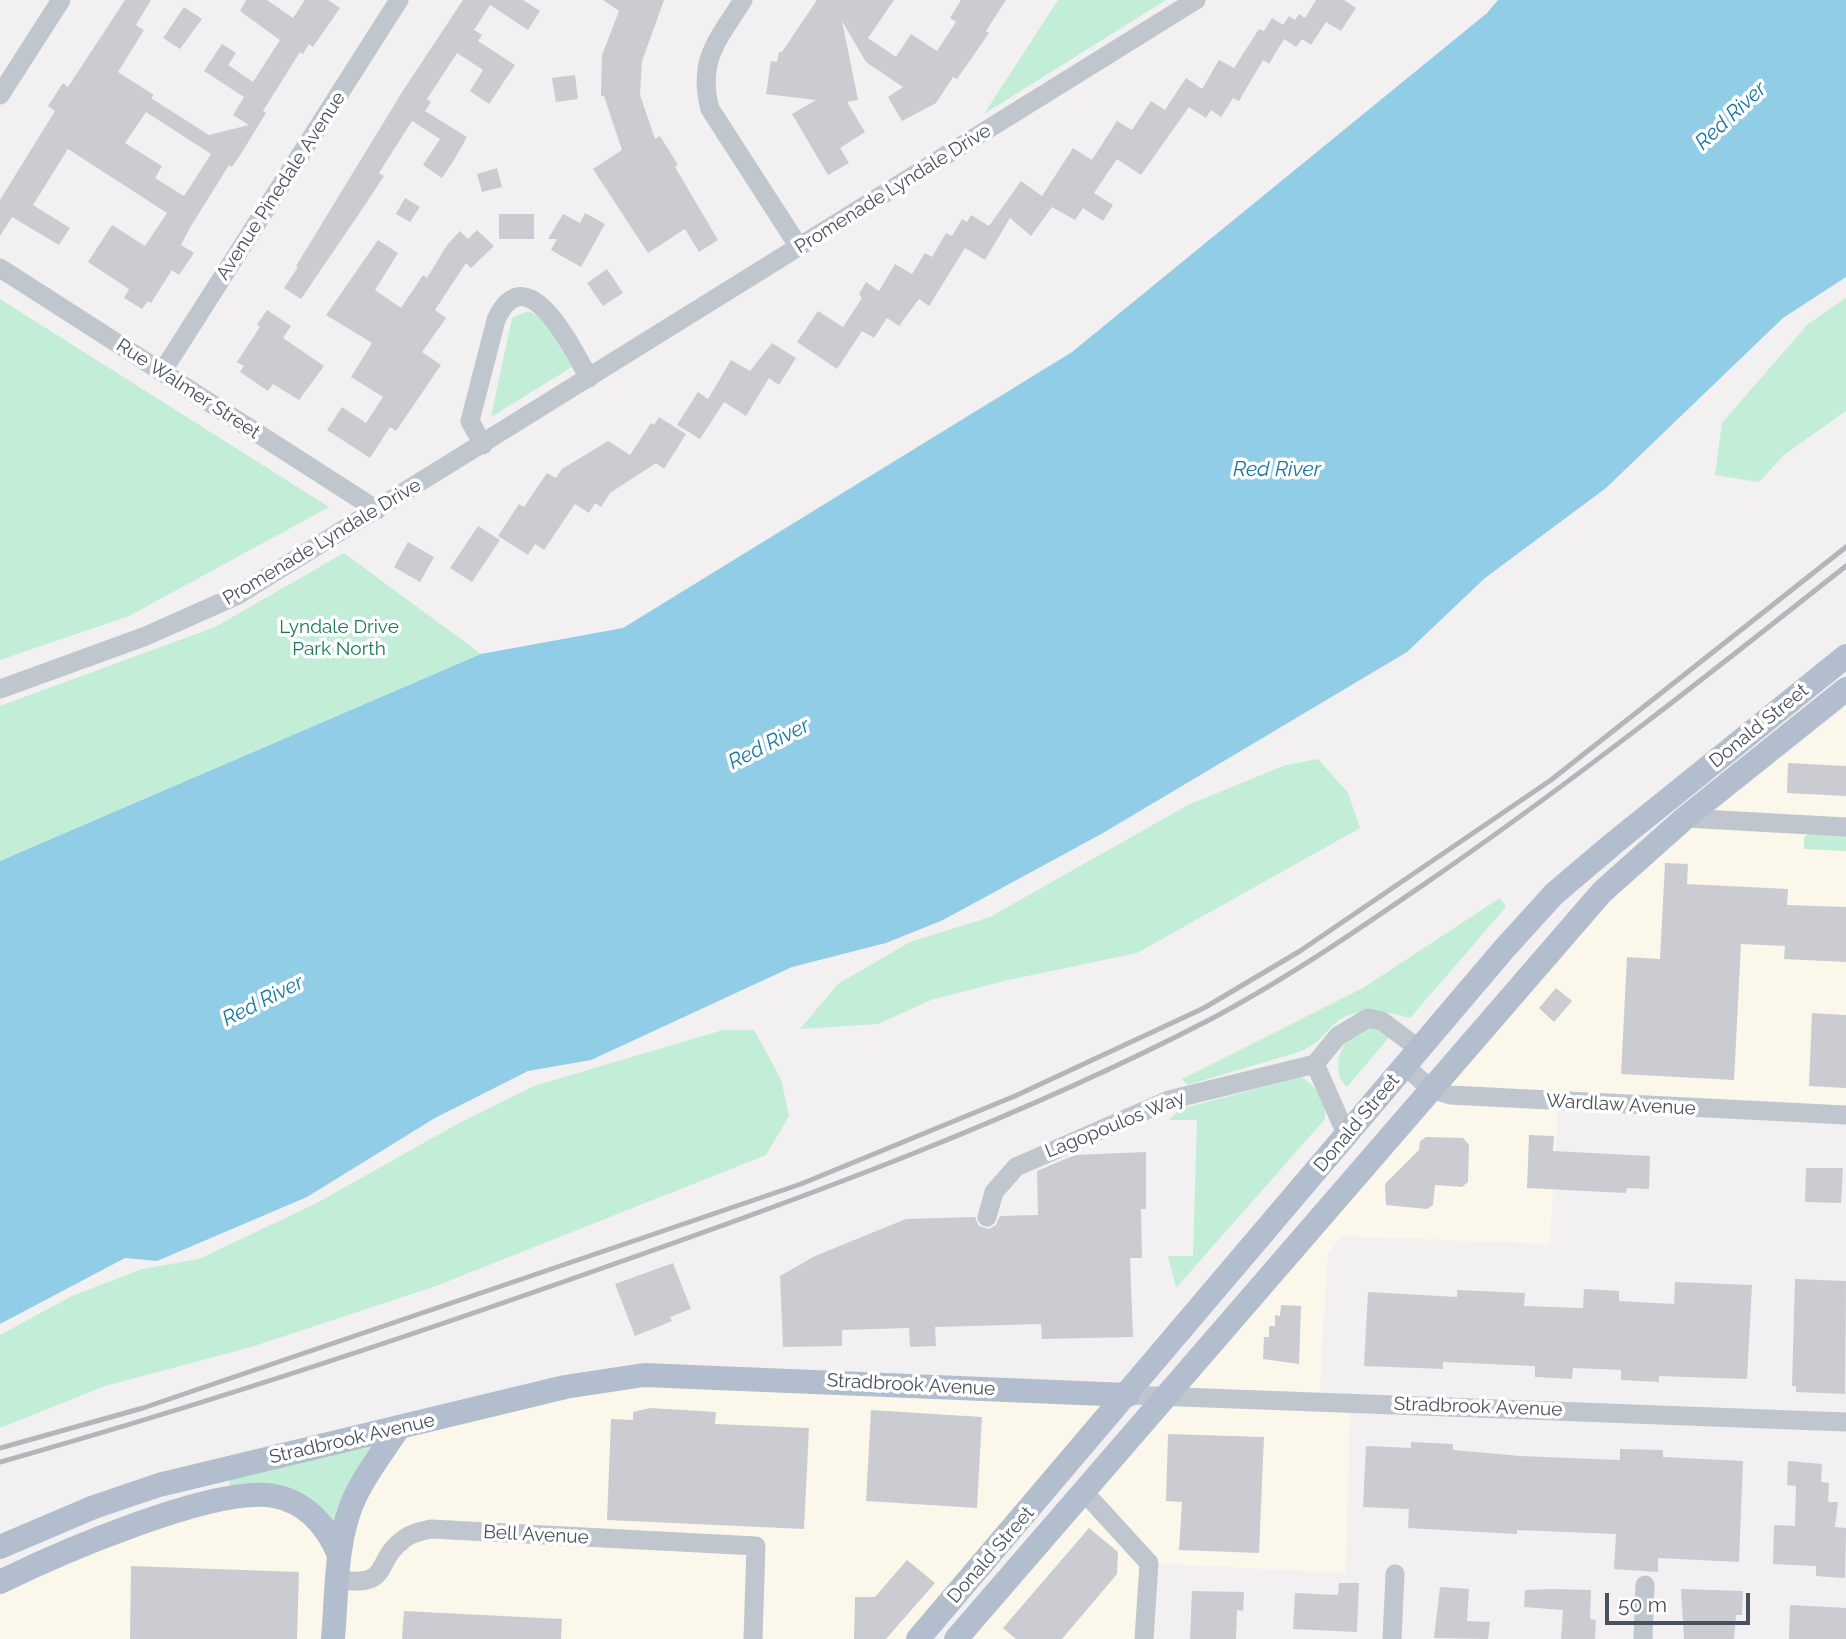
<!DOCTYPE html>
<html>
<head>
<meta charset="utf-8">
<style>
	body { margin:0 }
	#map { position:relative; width:1846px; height:1639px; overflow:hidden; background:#f2f0f0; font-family:Raleway,sans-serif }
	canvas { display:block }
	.scale { position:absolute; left:1605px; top:1593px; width:145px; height:32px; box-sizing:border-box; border:4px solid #49515c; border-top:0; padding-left:9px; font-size:21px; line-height:24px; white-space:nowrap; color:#49515c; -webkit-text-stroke:5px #fff; paint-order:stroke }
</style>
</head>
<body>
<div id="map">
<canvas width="1846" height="1639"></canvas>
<div class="scale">50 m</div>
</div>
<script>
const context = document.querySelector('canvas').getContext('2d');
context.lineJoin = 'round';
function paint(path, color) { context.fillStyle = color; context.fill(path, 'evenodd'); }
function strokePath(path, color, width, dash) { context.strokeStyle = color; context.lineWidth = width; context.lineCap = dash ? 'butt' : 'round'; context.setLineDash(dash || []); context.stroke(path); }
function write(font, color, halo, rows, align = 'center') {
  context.font = font + ' Raleway,sans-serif'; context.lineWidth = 7; context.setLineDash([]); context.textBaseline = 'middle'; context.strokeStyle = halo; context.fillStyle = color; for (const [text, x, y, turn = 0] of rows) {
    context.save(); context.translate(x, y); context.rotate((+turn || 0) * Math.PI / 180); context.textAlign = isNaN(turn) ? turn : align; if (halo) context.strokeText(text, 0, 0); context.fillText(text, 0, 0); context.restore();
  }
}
const commercial = new Path2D(`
	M 1846,706 L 1846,1115 L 1558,1102 L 1550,1244 L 1341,1236 L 1328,1254 L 1319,1400 L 1350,1402 L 1346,1573 L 1149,1563 L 1144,1639 L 956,1639 L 1602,892 L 1704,819 Z
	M 644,1375 L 1128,1395 L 918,1639 L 0,1639 L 0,1582 L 398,1429 Z`);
const green = new Path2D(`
	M 1058,0 L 1166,0 L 984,114 Z
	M 1846,298 L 1846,411 L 1784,455 L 1759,482 L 1715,475 L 1722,423 L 1808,324 Z
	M 0,299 L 329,507 L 129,616 L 0,660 Z
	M 528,311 L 544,319 L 572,367 L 491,417 L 512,318 Z
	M 344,553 L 481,654 L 0,861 L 0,706 L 215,627 Z
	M 1318,759 L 1348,793 L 1360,828 L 1137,953 L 1008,980 L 931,1000 L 878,1024 L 800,1029 L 838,984 L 910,942 L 990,917 L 1188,805 L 1286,765 Z
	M 1810,832 L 1846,833 L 1846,851 L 1804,849 L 1804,838 Z
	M 1500,898 L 1506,907 L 1410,1018 C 1382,1011 1354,1004 1330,1028 C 1320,1039 1314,1046 1299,1052 L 1187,1085 L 1182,1079 L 1363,988 Z
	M 1377,1026 L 1391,1035 L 1347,1087 C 1331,1074 1339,1043 1355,1032 C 1361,1029 1370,1028 1377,1026 Z
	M 723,1030 L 754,1030 L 781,1079 L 789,1116 L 766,1155 L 436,1286 L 251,1347 L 105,1386 L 0,1428 L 0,1335 L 72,1296 L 142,1269 L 199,1259 L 315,1204 L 461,1122 L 534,1086 Z
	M 1301,1077 C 1315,1085 1327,1102 1325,1119 L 1176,1288 L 1168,1256 L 1193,1256 L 1197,1120 L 1169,1120 L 1180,1109 Z
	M 398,1429 L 339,1555 L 312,1515 L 228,1498 L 230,1466 Z`);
const water = new Path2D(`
	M 1498,0 L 1846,0 L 1846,277 L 1783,318 L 1606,488 L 1485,578 L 1407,652 L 1103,833 L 943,920 L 886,943 L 792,967 L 591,1060 L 528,1071 L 435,1118 L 307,1197 L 157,1261 L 125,1258 L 0,1324 L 0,861 L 481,654 L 623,628 L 1072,352 L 1487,13 Z`);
const building = new Path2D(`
	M 125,0 L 151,0 L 136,25 L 144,30 L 118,72 L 154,95 L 151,98 L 209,135 L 249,125 L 233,115 L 244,97 L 204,71 L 222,44 L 236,53 L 228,65 L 253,82 L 280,40 L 240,11 L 246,0 L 267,0 L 293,18 L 305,0 L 328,0 L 340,8 L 313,47 L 309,44 L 303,54 L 300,52 L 263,111 L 266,113 L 242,152 L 232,167 L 229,165 L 191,226 L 181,245 L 194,253 L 179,275 L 172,270 L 151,303 L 148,301 L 142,309 L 124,298 L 129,289 L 88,262 L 112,225 L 145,246 L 167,213 L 68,149 L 33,205 L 70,228 L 59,245 L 12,217 L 0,236 L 0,200 L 55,111 L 48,106 L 63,83 L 68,87 ZM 146,112 L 211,154 L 184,196 L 155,178 L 162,166 L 125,143 Z
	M 463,0 L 523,0 L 540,11 L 528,30 L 490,5 L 474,30 L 482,35 L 478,41 L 515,65 L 489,104 L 470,91 L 483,70 L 457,53 L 427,99 L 431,102 L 425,111 L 467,137 L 454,160 L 442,178 L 423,165 L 440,139 L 412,121 L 379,173 L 384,176 L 367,202 L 301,299 L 284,288 L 298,267 L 296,266 L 404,89 Z
	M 603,0 L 664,0 L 642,61 L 640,95 L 655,139 L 660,136 L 678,165 L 675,167 L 718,240 L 699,252 L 685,229 L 648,253 L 593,169 L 622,150 L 604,96 L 601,96 L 602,55 L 619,11 Z
	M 817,0 L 894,0 L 868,38 L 896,57 L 911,34 L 937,51 L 956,22 L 950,18 L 961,0 L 1006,0 L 986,31 L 989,33 L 957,79 L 953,77 L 936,103 L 902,121 L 888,97 L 903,87 L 866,62 L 842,21 L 858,100 L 847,102 L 865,132 L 840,148 L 849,163 L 828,175 L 792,114 L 816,100 L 766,94 L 771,61 L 777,62 L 779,52 L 782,52 Z
	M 1316,0 L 1344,0 L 1356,8 L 1341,31 L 1326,22 L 1311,45 L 1302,39 L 1296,47 L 1284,39 L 1269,64 L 1263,60 L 1239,101 L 1233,98 L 1221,117 L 1211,110 L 1206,118 L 1189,107 L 1141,175 L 1117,159 L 1094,193 L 1113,205 L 1103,221 L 1083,208 L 1075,220 L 1052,207 L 1031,236 L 1010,218 L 985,260 L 965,248 L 929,306 L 919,299 L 899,326 L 887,318 L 874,338 L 862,331 L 837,369 L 797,342 L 818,311 L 843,327 L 862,298 L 859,294 L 866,282 L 879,291 L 895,264 L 912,274 L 925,253 L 932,257 L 946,233 L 952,236 L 962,219 L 967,222 L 971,215 L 989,226 L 1021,181 L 1042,196 L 1073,148 L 1092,160 L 1117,121 L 1132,130 L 1151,101 L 1165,110 L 1186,78 L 1202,89 L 1219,60 L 1234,68 L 1259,29 L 1264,31 L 1272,18 L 1283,25 L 1289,16 L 1295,20 L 1299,14 L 1305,18 Z
	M 184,7 L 202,19 L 180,49 L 163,38 Z
	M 575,75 L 578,99 L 556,102 L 552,78 Z
	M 497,168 L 502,187 L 482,192 L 477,174 Z
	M 405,198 L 420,207 L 410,222 L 396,214 Z
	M 585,213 L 605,224 L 581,267 L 551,250 L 557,239 L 548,239 L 563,214 L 580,223 Z
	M 499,214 L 534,214 L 534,239 L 499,239 Z
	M 477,230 L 494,246 L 471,268 L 466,263 L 435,310 L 446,318 L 422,352 L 441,365 L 396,431 L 390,427 L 370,458 L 327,430 L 342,407 L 366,423 L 383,397 L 351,377 L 372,343 L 326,315 L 378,240 L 398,253 L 375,290 L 401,308 L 423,275 L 427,278 L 447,245 L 460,231 L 468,239 Z
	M 607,269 L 623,293 L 603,306 L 587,283 Z
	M 267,310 L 291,326 L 283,338 L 324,366 L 299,400 L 273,384 L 268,391 L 240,372 L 244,366 L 237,362 L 260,327 L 257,325 Z
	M 772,343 L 796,358 L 779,385 L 769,378 L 746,416 L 724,402 L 700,439 L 677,425 L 698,392 L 708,399 L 731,360 L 750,371 Z
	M 659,417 L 686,434 L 664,469 L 656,463 L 610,493 L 601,507 L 595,503 L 589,513 L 575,504 L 544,550 L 535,544 L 528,555 L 498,536 L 519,504 L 524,507 L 547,473 L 556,478 L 562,469 L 608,441 L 630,455 L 651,423 L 654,425 Z
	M 478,526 L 500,540 L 472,582 L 450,568 Z
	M 408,542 L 434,557 L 420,582 L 394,567 Z
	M 1788,763 L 1846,766 L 1846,796 L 1787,793 Z
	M 1665,863 L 1688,864 L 1687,884 L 1788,889 L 1787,905 L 1846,907 L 1846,962 L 1784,959 L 1785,946 L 1741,944 L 1734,1080 L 1621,1074 L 1627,957 L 1660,959 Z
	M 1556,988 L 1572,1001 L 1554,1022 L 1539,1008 Z
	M 1812,1013 L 1846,1015 L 1846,1088 L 1809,1086 Z
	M 1529,1135 L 1554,1136 L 1553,1151 L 1650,1156 L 1649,1189 L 1627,1188 L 1626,1193 L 1527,1188 Z
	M 1426,1137 L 1463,1138 L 1469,1145 L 1468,1182 L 1462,1187 L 1435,1185 L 1433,1205 L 1427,1209 L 1386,1205 L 1385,1184 L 1419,1150 L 1420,1141 Z
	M 1146,1152 L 1146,1209 L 1141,1209 L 1142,1258 L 1130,1258 L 1133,1337 L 1042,1339 L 1041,1324 L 935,1327 L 936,1346 L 910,1347 L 909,1328 L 842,1330 L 842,1346 L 783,1347 L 780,1276 L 815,1256 L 906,1219 L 975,1217 L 979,1226 L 989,1229 L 996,1225 L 1000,1216 L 1038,1215 L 1037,1171 L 1075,1155 Z
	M 1806,1168 L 1843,1168 L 1841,1203 L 1805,1202 Z
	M 673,1263 L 691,1309 L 670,1317 L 672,1321 L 635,1336 L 615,1284 Z
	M 1795,1279 L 1846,1281 L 1845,1394 L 1796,1392 L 1796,1386 L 1792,1386 Z
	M 1675,1282 L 1752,1285 L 1747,1379 L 1659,1376 L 1659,1382 L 1621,1380 L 1621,1370 L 1573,1368 L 1572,1379 L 1535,1377 L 1535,1366 L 1443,1362 L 1443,1369 L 1364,1366 L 1368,1292 L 1457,1297 L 1457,1290 L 1525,1293 L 1524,1306 L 1583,1308 L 1584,1289 L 1619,1291 L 1619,1301 L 1674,1304 Z
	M 1281,1305 L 1301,1306 L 1299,1364 L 1263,1359 L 1264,1337 L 1269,1337 L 1269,1326 L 1275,1326 L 1275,1315 L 1280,1316 Z
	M 650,1408 L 716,1412 L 715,1424 L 809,1428 L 804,1529 L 607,1520 L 611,1419 L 633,1420 L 633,1412 Z
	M 871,1410 L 982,1417 L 977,1508 L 866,1501 Z
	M 1168,1434 L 1264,1437 L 1259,1553 L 1179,1550 L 1182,1502 L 1166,1501 Z
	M 1411,1442 L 1453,1444 L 1453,1450 L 1520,1456 L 1620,1460 L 1620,1449 L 1663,1450 L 1663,1457 L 1743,1461 L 1739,1562 L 1658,1558 L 1658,1572 L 1614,1569 L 1616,1534 L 1517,1530 L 1517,1534 L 1408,1528 L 1409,1509 L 1363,1507 L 1366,1446 L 1411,1448 Z
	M 1788,1461 L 1822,1464 L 1821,1482 L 1829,1483 L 1828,1502 L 1838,1502 L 1835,1527 L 1846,1528 L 1845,1578 L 1816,1576 L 1816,1566 L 1773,1564 L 1774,1525 L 1795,1526 L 1796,1486 L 1787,1485 Z
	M 1089,1528 L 1118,1552 L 1117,1574 L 1062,1639 L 1016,1639 L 1003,1628 Z
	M 907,1560 L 935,1583 L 886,1639 L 854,1639 L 855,1597 L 875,1597 Z
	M 131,1566 L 299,1572 L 297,1639 L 130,1639 Z
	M 1339,1583 L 1359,1583 L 1357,1632 L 1293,1629 L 1295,1593 L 1338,1595 Z
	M 1440,1587 L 1469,1589 L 1467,1621 L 1490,1622 L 1488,1639 L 1434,1638 Z
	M 1551,1589 L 1591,1590 L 1590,1619 L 1596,1620 L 1595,1639 L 1561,1639 L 1563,1610 L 1524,1607 L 1525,1590 Z
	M 1681,1589 L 1743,1591 L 1742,1615 L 1736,1615 L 1734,1639 L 1684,1639 Z
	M 1192,1591 L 1244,1592 L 1243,1611 L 1237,1610 L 1236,1639 L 1190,1639 Z
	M 1790,1605 L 1846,1608 L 1846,1639 L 1789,1639 Z
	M 404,1611 L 562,1619 L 561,1639 L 402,1639 Z`);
const minor = new Path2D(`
	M 743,0 C 718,40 697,60 710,109 L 799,247
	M 0,95 L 61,0
	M 0,268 L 377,510
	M 162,372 L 399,0
	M 483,445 L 470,421 L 496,320 C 527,251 575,354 589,378
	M 0,689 L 146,636 L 238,595 L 1196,0
	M 1685,818 L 1846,827
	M 1405,1066 L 1431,1089 L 1450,1095 L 1846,1115
	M 1347,1136 L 1315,1064 L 1338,1036 L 1368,1018 L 1382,1021 L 1419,1049
	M 987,1217 L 994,1192 L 1016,1167 L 1169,1100 L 1315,1064
	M 1128,1395 L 1846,1422
	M 1085,1493 L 1149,1563 L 1144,1639
	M 338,1580 C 394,1587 372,1562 404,1539 C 411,1533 422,1531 431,1529 L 756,1546 L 753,1639
	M 1392,1639 L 1395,1574
	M 1643,1639 L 1645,1585`);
const major = new Path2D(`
	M 0,1547 L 94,1507 L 159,1485 L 565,1387 L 644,1375 L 1128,1395
	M 0,1582 C 57,1554 215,1485 274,1496 C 306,1502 327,1526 339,1555
	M 333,1639 C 337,1593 335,1542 354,1499 C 365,1474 383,1452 398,1429
	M 918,1639 L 1504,949 L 1554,894 L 1614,843 L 1846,656
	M 956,1639 L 1602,892 L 1685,818 L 1846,689`);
const rail = new Path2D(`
	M 0,1448 L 143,1408 L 801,1184 L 1015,1096 L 1204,1008 L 1300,951 L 1551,780 L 1846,547
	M 0,1462 C 207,1404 411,1336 614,1264 C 817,1193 1020,1118 1211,1019 C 1290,977 1365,925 1439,874 C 1579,777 1712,672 1846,566`);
const streetNames = [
	["Avenue Pinedale Avenue",281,186,-57],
	["Promenade Lyndale Drive",893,189,-32],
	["Rue Walmer Street",188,389,33],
	["Promenade Lyndale Drive",322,542,-31],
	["Donald Street",1759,726,-39],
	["Wardlaw Avenue",1621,1105,3],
	["Donald Street",1357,1123,-50],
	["Lagopoulos Way",1115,1125,-22],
	["Stradbrook Avenue",911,1385,3],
	["Stradbrook Avenue",1478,1407,2],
	["Stradbrook Avenue",352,1439,-13],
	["Bell Avenue",536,1535,3],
	["Donald Street",991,1555,-49]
];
const parkNames = [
	["Lyndale Drive",339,627],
	["Park North",339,649]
];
const waterNames = [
	["Red River",1731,116,-43],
	["Red River",1277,470],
	["Red River",769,744,-27],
	["Red River",263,1001,-27]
];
paint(commercial, '#fbf8eb');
paint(green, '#c2edd6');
paint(water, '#92cde7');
paint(building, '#caccd2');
strokePath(minor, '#bfc6ce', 19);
strokePath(major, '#b2bdcd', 24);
strokePath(rail, '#b3b5ba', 5);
write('19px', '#49515c', '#fff', streetNames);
write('19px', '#1d7a55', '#fff', parkNames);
write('italic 21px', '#1677a3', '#fff', waterNames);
</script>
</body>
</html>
